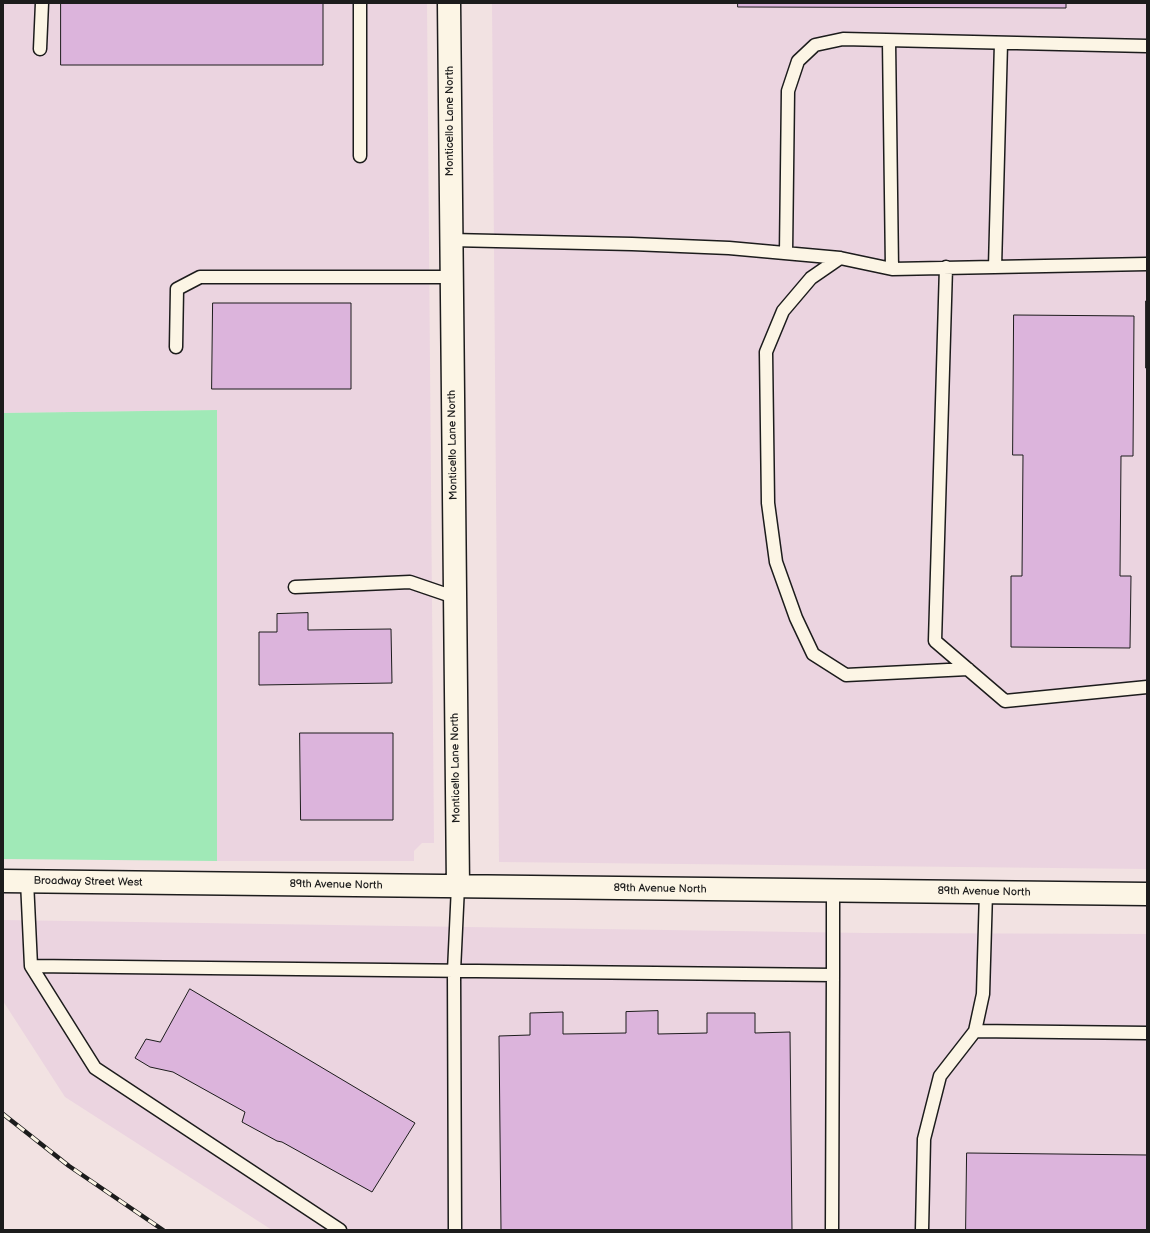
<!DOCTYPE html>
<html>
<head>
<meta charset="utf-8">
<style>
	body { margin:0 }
	#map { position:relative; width:1150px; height:1233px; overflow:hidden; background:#f2e2e2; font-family:"Balsamiq Sans",sans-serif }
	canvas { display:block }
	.frame { position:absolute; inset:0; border:4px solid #1c1c1c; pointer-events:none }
</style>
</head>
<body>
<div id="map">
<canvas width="1150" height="1233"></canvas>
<div class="frame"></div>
</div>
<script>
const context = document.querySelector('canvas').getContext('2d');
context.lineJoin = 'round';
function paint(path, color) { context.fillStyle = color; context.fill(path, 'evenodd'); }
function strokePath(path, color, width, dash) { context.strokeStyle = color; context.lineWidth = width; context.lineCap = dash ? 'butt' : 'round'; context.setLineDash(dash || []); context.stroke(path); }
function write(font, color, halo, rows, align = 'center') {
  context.font = font + ' "Balsamiq Sans",sans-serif'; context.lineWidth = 3; context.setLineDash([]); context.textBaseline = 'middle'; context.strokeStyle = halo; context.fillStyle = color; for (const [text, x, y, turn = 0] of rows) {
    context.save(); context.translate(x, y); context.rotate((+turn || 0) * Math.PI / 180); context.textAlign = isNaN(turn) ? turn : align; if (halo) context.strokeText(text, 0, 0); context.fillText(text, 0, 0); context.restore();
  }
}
const built = new Path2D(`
	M 3,3 L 427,3 L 434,843 L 422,843 L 414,851 L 414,861 L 217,861 L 217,410 L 3,413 Z
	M 492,3 L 1147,3 L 1147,869 L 499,862 Z
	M 3,920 L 865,933 L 1147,934 L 1147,1230 L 272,1230 L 65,1097 L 3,1001 Z`);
const green = new Path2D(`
	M 217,410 L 217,861 L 3,859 L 3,413 Z`);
const building = new Path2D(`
	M 61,3 L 323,3 L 323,65 L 61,65 Z
	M 738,3 L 1066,3 L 1066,8 L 738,7 Z
	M 1146,301 L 1147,301 L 1147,368 L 1146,368 Z
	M 213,303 L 351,303 L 351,389 L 212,389 Z
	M 1014,315 L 1134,316 L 1133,456 L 1121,456 L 1120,576 L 1131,576 L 1130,648 L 1011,647 L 1011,576 L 1022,576 L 1023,455 L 1013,455 Z
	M 308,613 L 308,630 L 391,629 L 392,683 L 259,685 L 259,632 L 277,632 L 277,614 Z
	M 300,733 L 393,733 L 393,820 L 301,820 Z
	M 190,989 L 415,1123 L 372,1192 L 282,1142 L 277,1141 L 242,1122 L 245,1112 L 173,1072 L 150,1067 L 135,1058 L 146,1039 L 160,1042 Z
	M 658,1011 L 658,1034 L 707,1033 L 707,1013 L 755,1013 L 755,1033 L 790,1032 L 792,1230 L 501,1230 L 499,1036 L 530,1035 L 530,1013 L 563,1012 L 563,1034 L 626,1033 L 626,1012 Z
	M 967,1153 L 1147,1155 L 1147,1230 L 966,1230 Z`);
const lane = new Path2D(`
	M 889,41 L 892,269
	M 40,49 L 42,3
	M 360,156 L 360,3
	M 451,240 L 632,244 L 729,248 L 840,258 L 892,269 L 1147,264
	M 786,253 L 788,91 L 798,61 L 815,45 L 843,39 L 1147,46
	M 840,258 L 811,278 L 783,311 L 766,352 L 768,503 L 776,562 L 796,618 L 813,654 L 846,675 L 968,669
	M 946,267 L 935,641 L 1005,701 L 1147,687
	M 995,267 L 1001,43
	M 176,347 L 177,289 L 200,277 L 451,277
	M 295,587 L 410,582 L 454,597
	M 27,881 L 31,966 L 833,975 L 833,891
	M 31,966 L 95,1068 L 340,1230
	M 975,1031 L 1147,1033
	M 455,1230 L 454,971 L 458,886
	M 832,1230 L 833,975
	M 922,1230 L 924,1139 L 940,1076 L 975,1031 L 983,994 L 986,892`);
const secondary = new Path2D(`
	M 449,3 L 458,886
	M 3,881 L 1147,894`);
const rail = new Path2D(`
	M 3,1114 L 69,1166 L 163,1230`);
const streetNames = [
	["Monticello Lane North",450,121,-90],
	["Monticello Lane North",453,445,-91],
	["Monticello Lane North",456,768,-91],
	["Broadway Street West",88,882,1],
	["89th Avenue North",336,885,1],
	["89th Avenue North",660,889,1],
	["89th Avenue North",984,892,1]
];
paint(built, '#ebd4e0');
paint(green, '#a0e9b7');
paint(building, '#dcb4dc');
strokePath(building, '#1c1c1c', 1);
strokePath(lane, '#1c1c1c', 15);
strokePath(secondary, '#1c1c1c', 25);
strokePath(lane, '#fcf5e5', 12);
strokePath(secondary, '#fcf5e5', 22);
strokePath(rail, '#1c1c1c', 4.5);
strokePath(rail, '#fcf5e5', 3, [9]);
write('11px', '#1c1c1c', '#fcf5e5', streetNames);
</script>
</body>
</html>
